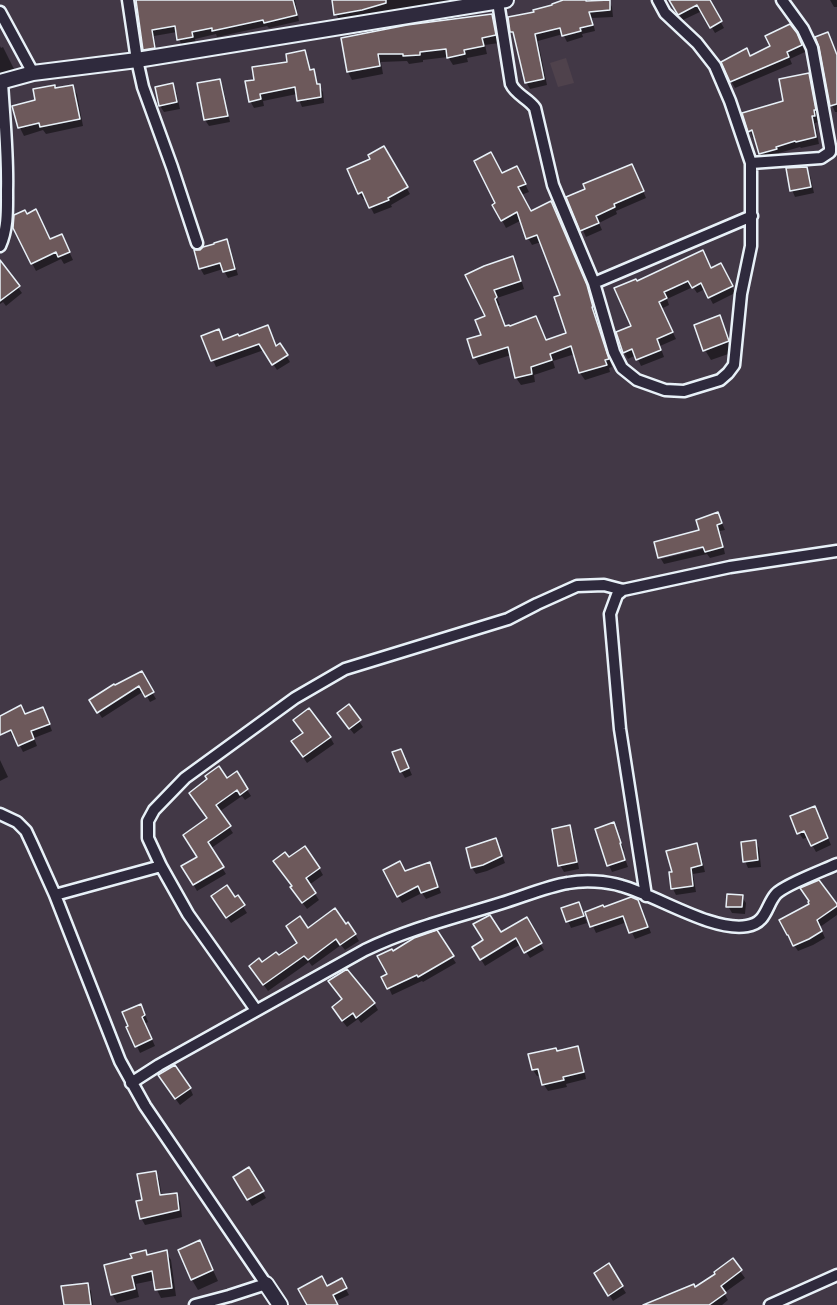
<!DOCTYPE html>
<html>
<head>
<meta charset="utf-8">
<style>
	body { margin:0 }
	canvas { display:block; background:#423846 }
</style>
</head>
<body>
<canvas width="837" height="1305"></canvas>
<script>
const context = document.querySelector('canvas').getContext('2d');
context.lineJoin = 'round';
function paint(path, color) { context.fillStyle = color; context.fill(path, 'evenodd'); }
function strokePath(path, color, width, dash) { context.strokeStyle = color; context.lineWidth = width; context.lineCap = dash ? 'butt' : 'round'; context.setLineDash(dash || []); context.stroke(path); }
const built = new Path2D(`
	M 566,58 L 574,83 L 558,87 L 550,63 Z`);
const shadow = new Path2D(`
	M 137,0 L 297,0 L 295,0 L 299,21 L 269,28 L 267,26 L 217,37 L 216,34 L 195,39 L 196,43 L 182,46 L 179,39 L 177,32 L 154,36 L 157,54 L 148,56 L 145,49 Z
	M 334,0 L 458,0 L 455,1 L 455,2 L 386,13 L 385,11 L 367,16 L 340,21 L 336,14 Z
	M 568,0 L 586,0 L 587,3 L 609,1 L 612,7 L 613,17 L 592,18 L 595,31 L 582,34 L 583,37 L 567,42 L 563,34 L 538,41 L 547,85 L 530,89 L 526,82 L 516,38 L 512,32 L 536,13 Z
	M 671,0 L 707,0 L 710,3 L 724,28 L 715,33 L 702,11 L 683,20 Z
	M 830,0 L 837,0 L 837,7 L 834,7 Z
	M 492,16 L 496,24 L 499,43 L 485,45 L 487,54 L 467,58 L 468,62 L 453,65 L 448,57 L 423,60 L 423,62 L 409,64 L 407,61 L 381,62 L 383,74 L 352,80 L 348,72 L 342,40 Z
	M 800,41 L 805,52 L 790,59 L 792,64 L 735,88 L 731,81 L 750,58 Z
	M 0,46 L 1,48 L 3,47 L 14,69 L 0,75 Z
	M 304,51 L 308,58 L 311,71 L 313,71 L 317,78 L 318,85 L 323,92 L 324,103 L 302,107 L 299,100 L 297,94 L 263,101 L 264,106 L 254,108 L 250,101 L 256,81 L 289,63 Z
	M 837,55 L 837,112 L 835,112 L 832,105 Z
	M 808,75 L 812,81 L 818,117 L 817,117 L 818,122 L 815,123 L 819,144 L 801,148 L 800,147 L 779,153 L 780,155 L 764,160 L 760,153 L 756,137 L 753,138 L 750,131 L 785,102 Z
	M 219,81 L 223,87 L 230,122 L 209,126 L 205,120 Z
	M 172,84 L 176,91 L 180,109 L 164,112 L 160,106 Z
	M 72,86 L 77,94 L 83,126 L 46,134 L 43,130 L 24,136 L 20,128 L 14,107 L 37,101 L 56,90 Z
	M 384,148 L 410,194 L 391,205 L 392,207 L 374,214 L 366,198 L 363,199 L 359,193 L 372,160 Z
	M 806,168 L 810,175 L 814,193 L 795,197 L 792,190 Z
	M 635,172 L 646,198 L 616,211 L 617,214 L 599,223 L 602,230 L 586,237 L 568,198 Z
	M 502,175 L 521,176 L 529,192 L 521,195 L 530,212 L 551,203 L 555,210 L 591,295 L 596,314 L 595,315 L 612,367 L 609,368 L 610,372 L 585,380 L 580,373 L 575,354 L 553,361 L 555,368 L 534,375 L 535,382 L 521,385 L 516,378 L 511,355 L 479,365 L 475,358 L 469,340 L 482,336 L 487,317 L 467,275 L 512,258 L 517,265 L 524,289 L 497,298 L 500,305 L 498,306 L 506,328 L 546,341 L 568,334 L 562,295 L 541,242 L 532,245 L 528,238 L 522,220 L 506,228 L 494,205 L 497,204 Z
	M 14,228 L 50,241 L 65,243 L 73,260 L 64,264 L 61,259 L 36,271 Z
	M 226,241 L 230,247 L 238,275 L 228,278 L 223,269 L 204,275 L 200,268 L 200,251 Z
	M 0,262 L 22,293 L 6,306 L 3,302 L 0,304 Z
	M 720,265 L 735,293 L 713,304 L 705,289 L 697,293 L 693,287 L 667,299 L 669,305 L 661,309 L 676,339 L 660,346 L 664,357 L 641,366 L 636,355 L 628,359 L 622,349 L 633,327 L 637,283 L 711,270 Z
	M 719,317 L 725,327 L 734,352 L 711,360 L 705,350 Z
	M 203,337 L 223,341 L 238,338 L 276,347 L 280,345 L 290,362 L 277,370 L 264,350 L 216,367 Z
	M 718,514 L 725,530 L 720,531 L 725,554 L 710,558 L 707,554 L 664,564 L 661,559 L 711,547 L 701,531 Z
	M 141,673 L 156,699 L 150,702 L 144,691 L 102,718 L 91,700 Z
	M 25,715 L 46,715 L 52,731 L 34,738 L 37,746 L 23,752 L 15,736 L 13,737 L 9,731 Z
	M 343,720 L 359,721 L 363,727 L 354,734 Z
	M 330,737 L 334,744 L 307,763 L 297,748 Z
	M 401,750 L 412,775 L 405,778 L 401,771 Z
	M 0,760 L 8,777 L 0,781 Z
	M 237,774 L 251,796 L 245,800 L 242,796 L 219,812 L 233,833 L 210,849 L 226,874 L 197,891 L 183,866 L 199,857 L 209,819 L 227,780 Z
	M 818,814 L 831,845 L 816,852 L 808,837 L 803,839 L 799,833 Z
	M 613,824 L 624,850 L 622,850 L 628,867 L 612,872 L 604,854 Z
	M 569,827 L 573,834 L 579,869 L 564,872 L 560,865 Z
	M 756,842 L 759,848 L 761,867 L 748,868 L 745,861 Z
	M 696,845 L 700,851 L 705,872 L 693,874 L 696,892 L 676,895 L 673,889 L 674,873 Z
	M 499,847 L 505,863 L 487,871 L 476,874 L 472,868 Z
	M 289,859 L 319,868 L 323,875 L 309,885 L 319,900 L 307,909 L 296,894 L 293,887 Z
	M 429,864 L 433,871 L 441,893 L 426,899 L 422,893 L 402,903 L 398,896 L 404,873 Z
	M 826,891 L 837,906 L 837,915 L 820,927 L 825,938 L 813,945 L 798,951 L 794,945 L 811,904 Z
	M 237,897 L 247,913 L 231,923 L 217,903 Z
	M 742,897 L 746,903 L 745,914 L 732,913 L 728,906 Z
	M 637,901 L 642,908 L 651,933 L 635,939 L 627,922 L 596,933 L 587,913 Z
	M 579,903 L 587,923 L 571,928 L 563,909 Z
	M 526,919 L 544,950 L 530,958 L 521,944 L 485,966 L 474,948 Z
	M 355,934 L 359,941 L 345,950 L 341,945 L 312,966 L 309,962 L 268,991 L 255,973 L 262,965 L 278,957 L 299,944 Z
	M 452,957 L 456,963 L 423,982 L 422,981 L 392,995 L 389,988 L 389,975 Z
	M 343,1000 L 374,1003 L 378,1010 L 361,1023 L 358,1019 L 347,1027 L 337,1014 Z
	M 144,1012 L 148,1022 L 145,1024 L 155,1046 L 140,1053 L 128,1027 Z
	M 577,1048 L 581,1054 L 586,1079 L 566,1084 L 567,1087 L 548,1091 L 544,1085 L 542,1075 L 537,1076 L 533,1070 L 557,1052 Z
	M 163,1082 L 190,1088 L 193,1095 L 180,1105 Z
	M 249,1169 L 266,1198 L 252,1206 L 235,1177 Z
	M 155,1172 L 159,1179 L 162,1197 L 176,1194 L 180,1201 L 182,1217 L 145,1225 L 141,1218 L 143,1201 Z
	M 200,1242 L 218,1281 L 198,1290 L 192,1280 Z
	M 166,1252 L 171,1260 L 176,1296 L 161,1298 L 157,1290 L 155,1280 L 136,1284 L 139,1297 L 117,1303 L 112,1294 L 148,1256 Z
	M 732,1260 L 745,1278 L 724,1293 L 728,1300 L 722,1305 L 649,1305 L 648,1303 L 661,1296 L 662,1299 L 695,1289 L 717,1274 Z
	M 608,1265 L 626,1293 L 613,1301 L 596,1273 Z
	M 341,1280 L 349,1295 L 336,1301 L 338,1305 L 308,1305 L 327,1288 Z
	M 87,1284 L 91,1291 L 93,1305 L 65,1305 Z`);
const building = new Path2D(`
	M 136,0 L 293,0 L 297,15 L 264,23 L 263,20 L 212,31 L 212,28 L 192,32 L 193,37 L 177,40 L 175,26 L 152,30 L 155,48 L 143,50 Z
	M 332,0 L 386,0 L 386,3 L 362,10 L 334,15 Z
	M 563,0 L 586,0 L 586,1 L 610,0 L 610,10 L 589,12 L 593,25 L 580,28 L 581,31 L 562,36 L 560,28 L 535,34 L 544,79 L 525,83 L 513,32 L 510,32 L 508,17 L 534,12 L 533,10 L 552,5 L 552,4 Z
	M 669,0 L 710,0 L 722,21 L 710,28 L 697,5 L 678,15 Z
	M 492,14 L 496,35 L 482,38 L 484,46 L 464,50 L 465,54 L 447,58 L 446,49 L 420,52 L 420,55 L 403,56 L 403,54 L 378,54 L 380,66 L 347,72 L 341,38 L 407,25 Z
	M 790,24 L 797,33 L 802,45 L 787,52 L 789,57 L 730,82 L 721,62 L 747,48 L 750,56 L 770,46 L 765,36 Z
	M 828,32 L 837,55 L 837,104 L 830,106 L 819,47 L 815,37 Z
	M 305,50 L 310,70 L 314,69 L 317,84 L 320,84 L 321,97 L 297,101 L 295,87 L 260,94 L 261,99 L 249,102 L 245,81 L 254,80 L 252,67 L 287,62 L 286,54 Z
	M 809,73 L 816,110 L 814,110 L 815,116 L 812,116 L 816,137 L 796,142 L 795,141 L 776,147 L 777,149 L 759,154 L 752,130 L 748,132 L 742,113 L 783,101 L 779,79 Z
	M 220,79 L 228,116 L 204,120 L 197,83 Z
	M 173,83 L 177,102 L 159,106 L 155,87 Z
	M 55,85 L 55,88 L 73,85 L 80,119 L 40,127 L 39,123 L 18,128 L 12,106 L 35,100 L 33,89 Z
	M 384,146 L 408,187 L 388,198 L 389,200 L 369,208 L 362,192 L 358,194 L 347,169 L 370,159 L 368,155 Z
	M 491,152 L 502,173 L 517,166 L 526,184 L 518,187 L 531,211 L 551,201 L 587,285 L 593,307 L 592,307 L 609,359 L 605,360 L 607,365 L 579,373 L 571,346 L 550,354 L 552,360 L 531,367 L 532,374 L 515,378 L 508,347 L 473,358 L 467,339 L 481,335 L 475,320 L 485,316 L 465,275 L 484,266 L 513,256 L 521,281 L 494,290 L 497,297 L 495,299 L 505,326 L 509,325 L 510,326 L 536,316 L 546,340 L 566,333 L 554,297 L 560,295 L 537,235 L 526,239 L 517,212 L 501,221 L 492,205 L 495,203 L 474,161 Z
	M 632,164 L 644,191 L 614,204 L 615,207 L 596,216 L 599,223 L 580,231 L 566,197 L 585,189 L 583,184 Z
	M 807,167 L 811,187 L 790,191 L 786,168 Z
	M 36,209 L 50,239 L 62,234 L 70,252 L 58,257 L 56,252 L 31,264 L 13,228 L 14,215 L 25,210 L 27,214 Z
	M 227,239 L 235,269 L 223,272 L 220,263 L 199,269 L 194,250 L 200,250 L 203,247 L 214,244 L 214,243 Z
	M 703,250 L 711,268 L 721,263 L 733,286 L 708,298 L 701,283 L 692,288 L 688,281 L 664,292 L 667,298 L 659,302 L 673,332 L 657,339 L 661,350 L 636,360 L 632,349 L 623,353 L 616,332 L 631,326 L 614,288 L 636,279 L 637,281 Z
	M 0,260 L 20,286 L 0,301 Z
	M 720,315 L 729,341 L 703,351 L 694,325 Z
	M 268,325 L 276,346 L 280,343 L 288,355 L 272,365 L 259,344 L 211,361 L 201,336 L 219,329 L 223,340 L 238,334 L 239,336 Z
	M 718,512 L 722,523 L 717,525 L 723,547 L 705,552 L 703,547 L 658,558 L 654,542 L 699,530 L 696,520 Z
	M 142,671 L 154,692 L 145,697 L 139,686 L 97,713 L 89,700 L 114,684 L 115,685 Z
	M 349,704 L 361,720 L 349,729 L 337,713 Z
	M 21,705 L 25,714 L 43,707 L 50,724 L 31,731 L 34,739 L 18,746 L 11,730 L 0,735 L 0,716 Z
	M 309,708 L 331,737 L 303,757 L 291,741 L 303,733 L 293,720 Z
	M 401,749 L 409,768 L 400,772 L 392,752 Z
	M 219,766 L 227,778 L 237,771 L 248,789 L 240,795 L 237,790 L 216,805 L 231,826 L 208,842 L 224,867 L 193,885 L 181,866 L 197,857 L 183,835 L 207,818 L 189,793 L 207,779 L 205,776 Z
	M 815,806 L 828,838 L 811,846 L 804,831 L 797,834 L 790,816 Z
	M 614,822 L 621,843 L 620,843 L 625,860 L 607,866 L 595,829 Z
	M 570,825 L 577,862 L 558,866 L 552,829 Z
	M 496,838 L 502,856 L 483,865 L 471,868 L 466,848 Z
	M 756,840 L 758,860 L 743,862 L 741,842 Z
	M 697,843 L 702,865 L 691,868 L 693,886 L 671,889 L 669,872 L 672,872 L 666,851 Z
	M 305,846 L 320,868 L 306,878 L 316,893 L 302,903 L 290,887 L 292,886 L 273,861 L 285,852 L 289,857 Z
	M 400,861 L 405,871 L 430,862 L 438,887 L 421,893 L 418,886 L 397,897 L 383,870 Z
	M 819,880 L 837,904 L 837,906 L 817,920 L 822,931 L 809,939 L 793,946 L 788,935 L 787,935 L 779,920 L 809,904 L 808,902 L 809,901 L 800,888 Z
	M 227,885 L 235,897 L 238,895 L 245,905 L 226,918 L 211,896 Z
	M 727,894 L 743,895 L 742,907 L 726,907 Z
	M 631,897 L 638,900 L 648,927 L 629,933 L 623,916 L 590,927 L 585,912 L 603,905 L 604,907 Z
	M 579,902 L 584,916 L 566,922 L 561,908 Z
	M 335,908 L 346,924 L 348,922 L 356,934 L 340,945 L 336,939 L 308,960 L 304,956 L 263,985 L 249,966 L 259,958 L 262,962 L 276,952 L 279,955 L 297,943 L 286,926 L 300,916 L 308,928 Z
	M 490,915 L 501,932 L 527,917 L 542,943 L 524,953 L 516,938 L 480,960 L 472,947 L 483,940 L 473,924 Z
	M 437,930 L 454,956 L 418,977 L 417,975 L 387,989 L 381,977 L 387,974 L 377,956 L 392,949 L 393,951 L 414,938 Z
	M 347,969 L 375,1003 L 356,1018 L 353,1013 L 342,1021 L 332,1007 L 342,999 L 328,981 Z
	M 141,1004 L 145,1015 L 142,1017 L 152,1039 L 135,1047 L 126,1027 L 128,1026 L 122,1012 Z
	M 578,1046 L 584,1072 L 563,1077 L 564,1080 L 542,1085 L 538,1069 L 532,1070 L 528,1054 L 556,1048 L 557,1051 Z
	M 175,1065 L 191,1088 L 175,1099 L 158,1075 Z
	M 249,1167 L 264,1191 L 247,1200 L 233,1177 Z
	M 156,1171 L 160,1195 L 177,1193 L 179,1210 L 140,1219 L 136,1201 L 142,1200 L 137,1174 Z
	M 200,1240 L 213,1270 L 191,1280 L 178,1250 Z
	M 146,1250 L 147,1255 L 167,1250 L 172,1288 L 155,1290 L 152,1271 L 132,1276 L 135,1289 L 111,1295 L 104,1265 L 132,1258 L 130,1254 Z
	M 733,1258 L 742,1270 L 721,1286 L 726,1293 L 709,1305 L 643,1305 L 694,1284 L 695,1287 L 715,1274 L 714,1272 Z
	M 609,1263 L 623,1286 L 608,1296 L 594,1273 Z
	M 322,1276 L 327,1286 L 342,1278 L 347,1288 L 333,1295 L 338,1305 L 307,1305 L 298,1289 Z
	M 88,1283 L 91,1305 L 64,1305 L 61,1286 Z`);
const street = new Path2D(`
	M 128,0 L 137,60 L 143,87 L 172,167 L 197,243
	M 498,2 L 511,84 C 516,95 528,98 535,108 L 553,185 L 594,283 L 614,352 L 622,368 L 637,380 L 665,390 L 684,391 L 720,380 L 728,373 L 734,365 L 741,294 L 751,246 L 751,163 L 730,101 L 715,66 L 697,43 L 665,13 L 658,0
	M 0,12 L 33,73
	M 751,163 L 821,158 L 830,152 L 830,147 L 812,48 L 803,29 L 782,0
	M 0,246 C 8,228 7,209 7,190 C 8,154 4,118 2,82
	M 594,283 L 752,216
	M 0,814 L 17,822 L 26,831 L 33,846 L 55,895 L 120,1061 L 145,1106 L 266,1284 L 229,1296 L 195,1305
	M 55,895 L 161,866
	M 646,896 L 620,729 L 610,614 L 617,595 L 623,590 L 730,567 L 837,551
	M 256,1010 L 188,914 L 161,866 L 148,838 L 148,821 L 154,810 L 185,778 L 295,698 L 345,669 L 508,619 L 537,604 L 577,586 L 604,585 L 623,590
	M 131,1083 L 159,1065 L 365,950 C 411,928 454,918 502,903 C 522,897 548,886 568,883 C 584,880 606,881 622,886 C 656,895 712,932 747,926 C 767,923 766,905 776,894 C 784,885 824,870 837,864
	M 770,1305 L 837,1275`);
const secondary = new Path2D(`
	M 0,82 L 33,73 L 137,60 L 506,0
	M 266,1284 L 280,1305`);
paint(built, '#4f424c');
paint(shadow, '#0007');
paint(building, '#6d595b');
strokePath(building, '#e8f1f8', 1.5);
strokePath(street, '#e8f1f8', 15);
strokePath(secondary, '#e8f1f8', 18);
strokePath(street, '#2f2a3d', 10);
strokePath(secondary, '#2f2a3d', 14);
</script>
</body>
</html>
